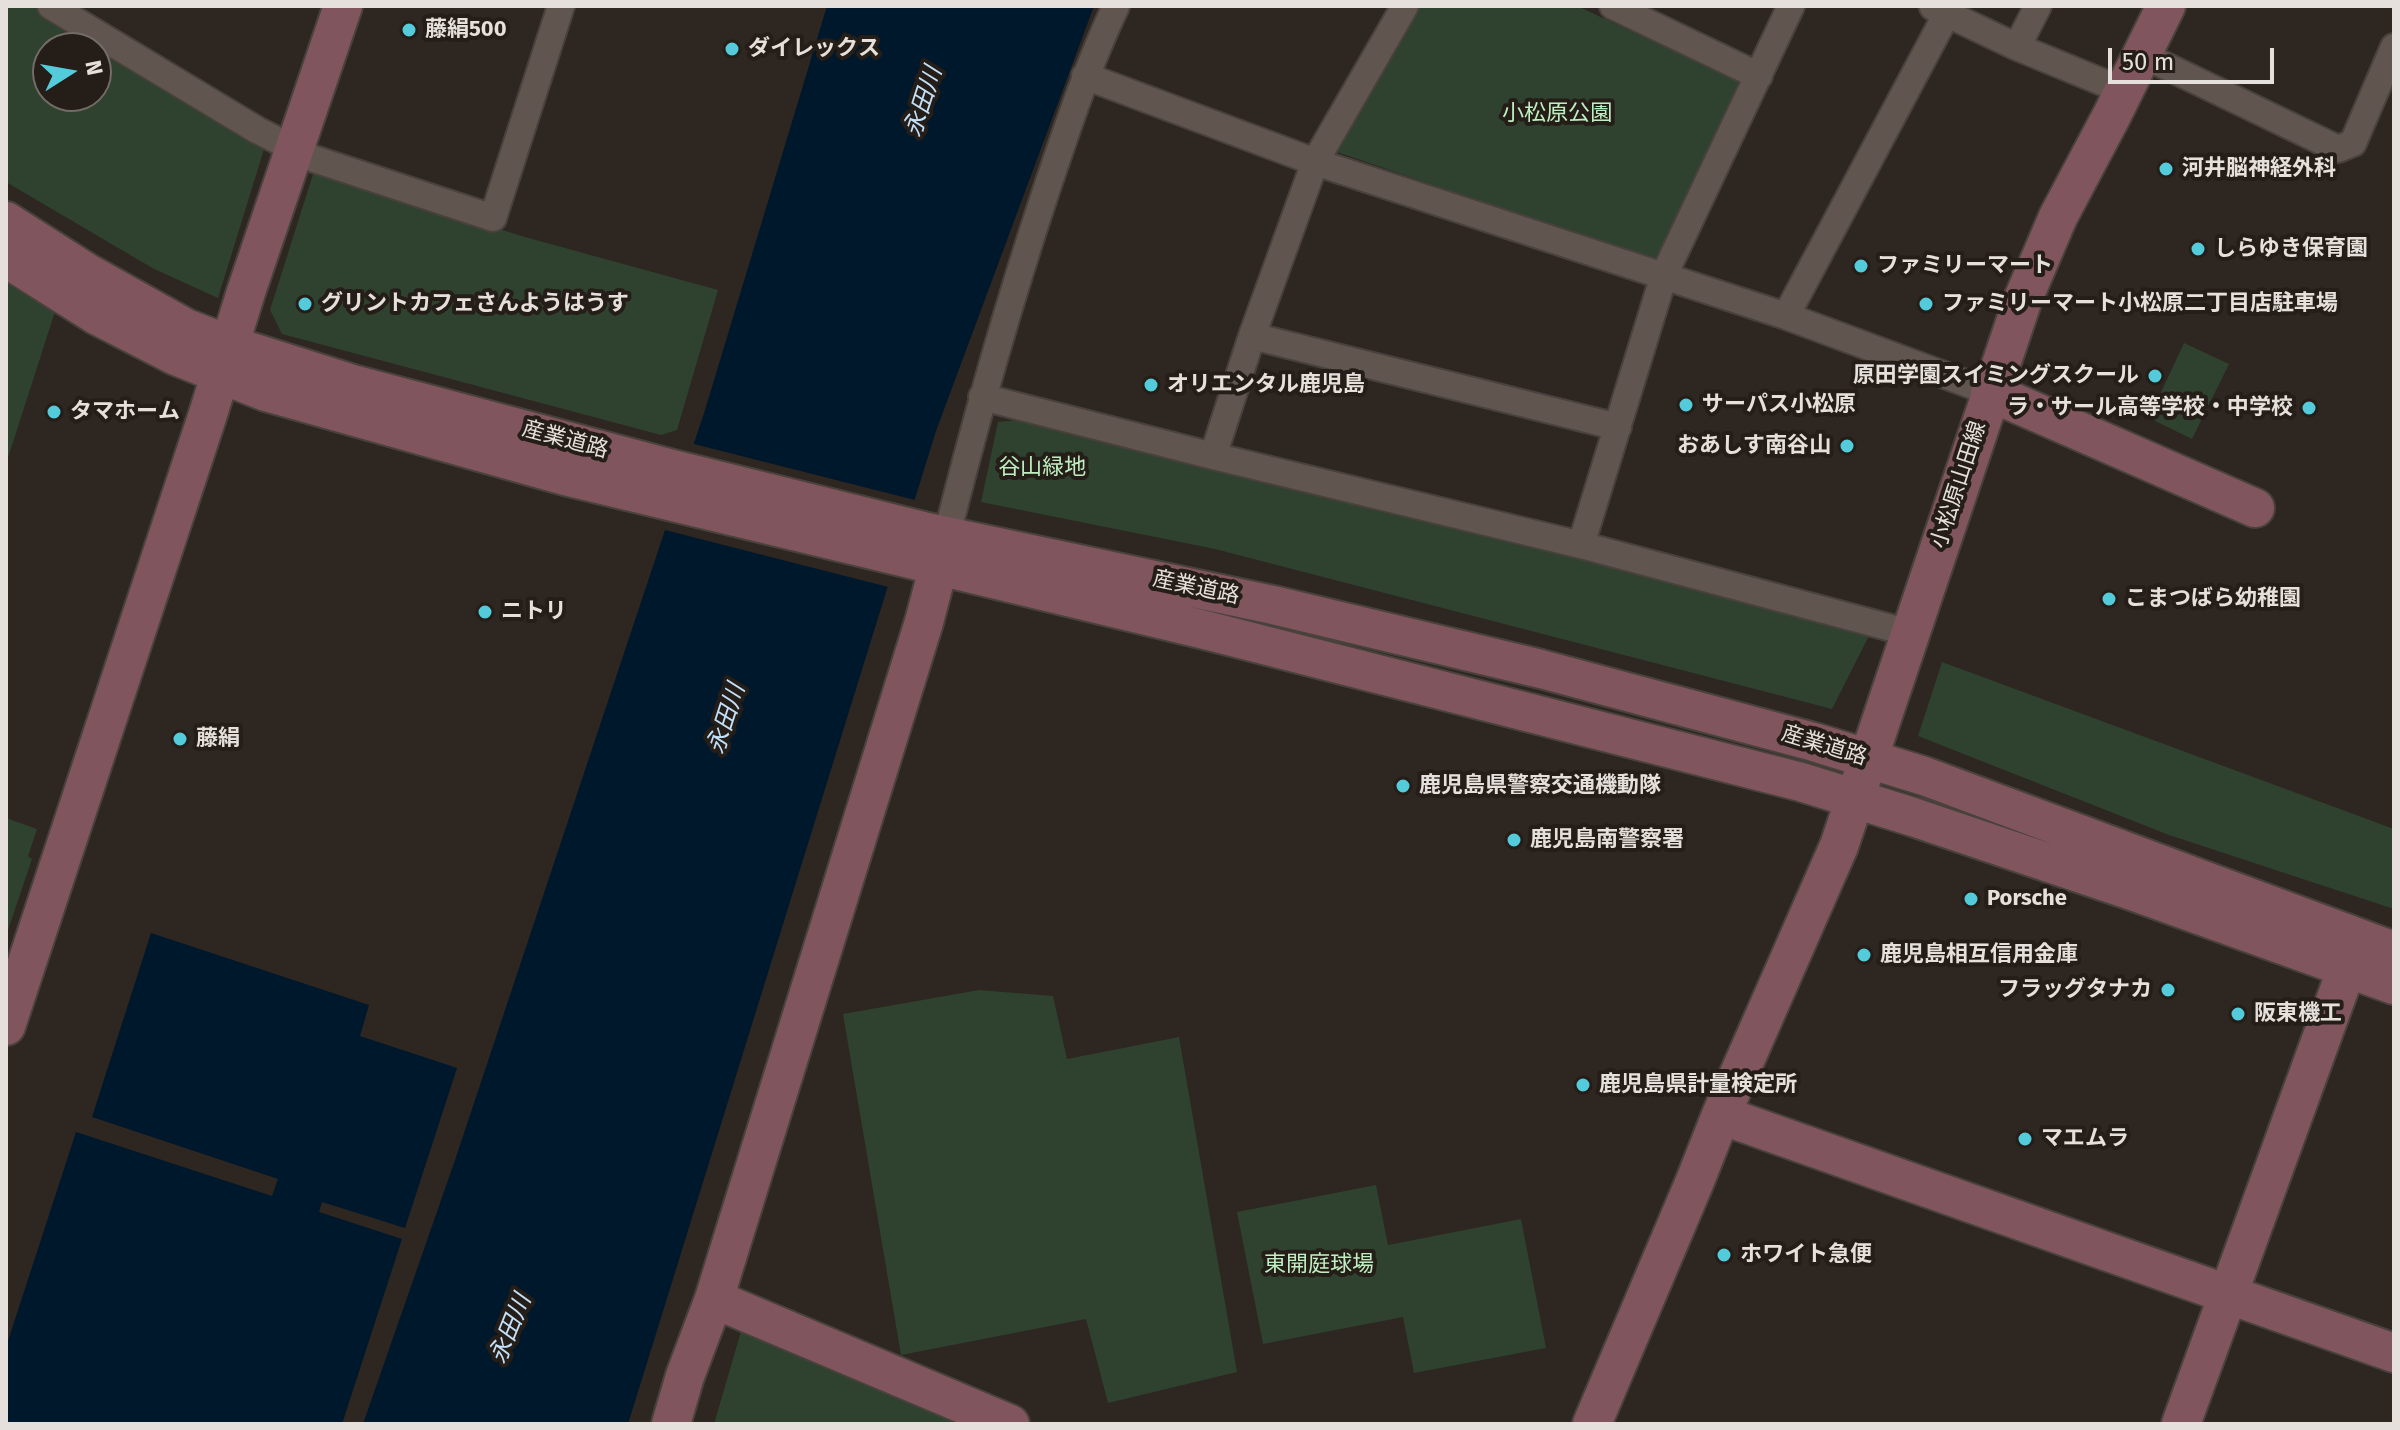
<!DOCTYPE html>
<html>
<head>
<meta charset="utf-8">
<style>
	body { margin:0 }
	#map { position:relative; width:2400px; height:1430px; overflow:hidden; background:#2e2620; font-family:"Fira Sans",sans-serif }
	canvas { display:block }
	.frame { position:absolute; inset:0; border:8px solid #e5e0dc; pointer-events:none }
	.north { position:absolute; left:32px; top:32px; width:80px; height:80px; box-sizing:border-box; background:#251d17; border:2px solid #726b66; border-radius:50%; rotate:79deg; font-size:22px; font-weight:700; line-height:32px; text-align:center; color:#e5e0dc }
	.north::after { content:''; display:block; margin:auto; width:28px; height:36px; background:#53cbda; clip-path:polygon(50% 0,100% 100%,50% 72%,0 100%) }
	.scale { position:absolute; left:2108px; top:48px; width:166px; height:36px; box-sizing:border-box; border:4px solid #e5e0dc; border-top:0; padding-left:10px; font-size:24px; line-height:28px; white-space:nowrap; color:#e5e0dc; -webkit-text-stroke:6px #251d17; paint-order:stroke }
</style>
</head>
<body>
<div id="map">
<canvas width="2400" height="1430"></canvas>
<div class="frame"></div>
<div class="north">N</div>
<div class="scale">50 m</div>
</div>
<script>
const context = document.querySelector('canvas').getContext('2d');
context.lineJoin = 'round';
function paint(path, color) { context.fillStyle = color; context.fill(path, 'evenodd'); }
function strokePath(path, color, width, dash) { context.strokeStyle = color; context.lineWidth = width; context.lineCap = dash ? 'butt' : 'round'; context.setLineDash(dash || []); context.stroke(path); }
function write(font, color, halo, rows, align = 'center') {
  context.font = font + ' "Fira Sans","Noto Sans JP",sans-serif'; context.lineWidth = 8; context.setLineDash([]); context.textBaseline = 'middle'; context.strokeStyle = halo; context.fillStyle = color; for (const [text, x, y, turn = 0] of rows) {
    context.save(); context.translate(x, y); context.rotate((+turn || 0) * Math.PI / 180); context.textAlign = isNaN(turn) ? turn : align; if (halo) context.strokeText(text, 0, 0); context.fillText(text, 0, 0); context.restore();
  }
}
const green = new Path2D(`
	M 6,6 L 33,6 L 265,146 L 218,298 L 154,269 L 6,182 ZM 48,48 L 96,48 L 96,96 L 48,96 Z
	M 1419,6 L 1577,6 L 1741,82 L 1663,264 L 1337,152 Z
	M 314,171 L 525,237 L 718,290 L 677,430 L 661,435 L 282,334 L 270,310 Z
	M 6,260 L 61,293 L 6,464 Z
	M 2184,343 L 2229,364 L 2192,439 L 2149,418 Z
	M 1027,419 L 1871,632 L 1832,709 L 1215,549 L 981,502 L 998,422 Z
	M 1942,662 L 2394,829 L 2394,909 L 2169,835 L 1918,736 Z
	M 6,818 L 37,829 L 28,856 L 32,859 L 6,936 Z
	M 979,990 L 1053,996 L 1067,1059 L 1179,1037 L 1237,1372 L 1108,1403 L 1086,1319 L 901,1355 L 843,1014 Z
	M 1376,1185 L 1388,1245 L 1521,1219 L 1546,1348 L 1414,1373 L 1403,1317 L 1263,1344 L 1237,1212 Z
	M 742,1328 L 977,1424 L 714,1424 Z`);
const water = new Path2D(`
	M 827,6 L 1094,6 L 936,431 L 628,1424 L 363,1424 L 454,1163 L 705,410 Z
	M 151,933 L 369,1005 L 360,1036 L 457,1068 L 405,1228 L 322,1202 L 319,1212 L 402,1239 L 342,1424 L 6,1424 L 6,1347 L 76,1132 L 272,1196 L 278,1179 L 92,1117 Z`);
const pier = new Path2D(`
	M 690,443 L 919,501 L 892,588 L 661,529 Z`);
const street = new Path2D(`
	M 51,6 L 257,130 L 314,159 L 493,218 L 561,6
	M 1613,6 L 1759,76
	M 1933,7 L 2017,47 L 2124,91
	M 2017,47 L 2038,6
	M 2143,55 L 2338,149 L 2353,143 L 2394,47
	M 1085,76 L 1315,162 L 1786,316 L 1990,392
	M 1786,316 L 1951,6
	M 1252,336 L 1618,427
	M 982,397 L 1213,456 L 1581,545 L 1910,633
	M 1213,456 L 1252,336 L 1315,162 L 1405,6
	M 1581,545 L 1664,275 L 1791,6
	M 943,551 C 973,429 1007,308 1047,188 C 1068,126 1088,65 1116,6`);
const secondary = new Path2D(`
	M 6,221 L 86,272 L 186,328 L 230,345 L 353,384 L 673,469 L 923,531 L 1273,605 L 1541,669 L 1814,742 L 1924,776 L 2394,951
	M 6,258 L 96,315 L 176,356 L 266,392 L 565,476 L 1205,630 L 1801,782 L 1913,817 L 2132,891 L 2394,985
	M 1990,392 L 2255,508
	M 6,1026 L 208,414 L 246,292 L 343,6
	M 1721,1115 L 2394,1353
	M 714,1299 L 1010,1424
	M 671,1424 L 685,1376 L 714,1299 L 924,622 L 939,565
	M 1592,1424 L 1695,1181 L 1721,1115 L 1839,846 L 2023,299 L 2058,217 L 2112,115 L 2166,6
	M 2181,1424 L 2347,968`);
const markers = [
	[409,30,8,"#53cbda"],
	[732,49,8,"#53cbda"],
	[2166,169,8,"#53cbda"],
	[2198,249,8,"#53cbda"],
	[1861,266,8,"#53cbda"],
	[305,304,8,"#53cbda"],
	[1926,304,8,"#53cbda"],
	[2155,376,8,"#53cbda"],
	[1151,385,8,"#53cbda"],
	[1686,405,8,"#53cbda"],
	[2309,408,8,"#53cbda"],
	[54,412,8,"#53cbda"],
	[1847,446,8,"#53cbda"],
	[2109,599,8,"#53cbda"],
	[485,612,8,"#53cbda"],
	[180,739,8,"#53cbda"],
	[1403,786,8,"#53cbda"],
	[1514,840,8,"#53cbda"],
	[1971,899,8,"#53cbda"],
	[1864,955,8,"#53cbda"],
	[2168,990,8,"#53cbda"],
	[2238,1014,8,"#53cbda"],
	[1583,1085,8,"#53cbda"],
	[2025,1139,8,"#53cbda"],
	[1724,1255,8,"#53cbda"]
];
const poiNames = [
	["藤絹500",425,30],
	["ダイレックス",748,49],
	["河井脳神経外科",2182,169],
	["しらゆき保育園",2214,249],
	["ファミリーマート",1877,266],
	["グリントカフェさんようはうす",321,304],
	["ファミリーマート小松原二丁目店駐車場",1942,304],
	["原田学園スイミングスクール",2139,376,"right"],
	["オリエンタル鹿児島",1167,385],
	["サーパス小松原",1702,405],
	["ラ・サール高等学校・中学校",2293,408,"right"],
	["タマホーム",70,412],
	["おあしす南谷山",1831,446,"right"],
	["こまつばら幼稚園",2125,599],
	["ニトリ",501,612],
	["藤絹",196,739],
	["鹿児島県警察交通機動隊",1419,786],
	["鹿児島南警察署",1530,840],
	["Porsche",1987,899],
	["鹿児島相互信用金庫",1880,955],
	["フラッグタナカ",2152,990,"right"],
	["阪東機工",2254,1014],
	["鹿児島県計量検定所",1599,1085],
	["マエムラ",2041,1139],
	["ホワイト急便",1740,1255]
];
const parkNames = [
	["小松原公園",1557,114],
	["谷山緑地",1042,468],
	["東開庭球場",1319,1265]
];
const streetNames = [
	["産業道路",565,440,15],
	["小松原山田線",1959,485,-72],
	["産業道路",1196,588,12],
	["産業道路",1824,746,17]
];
const waterNames = [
	["永田川",924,102,-72],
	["永田川",727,719,-72],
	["永田川",511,1329,-68]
];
paint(green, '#2e422f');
paint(water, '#00182b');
paint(pier, '#2e2620');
strokePath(street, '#48413c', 30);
strokePath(secondary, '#48413c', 42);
strokePath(street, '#60564f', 26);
strokePath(secondary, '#81555d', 38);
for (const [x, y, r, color] of markers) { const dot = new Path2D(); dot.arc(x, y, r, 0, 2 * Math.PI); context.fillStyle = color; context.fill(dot); strokePath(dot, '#251d17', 3); }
write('bold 22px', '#e5e0dc', '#251d17', poiNames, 'left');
write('22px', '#bfefc1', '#251d17', parkNames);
write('22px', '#e5e0dc', '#251d17', streetNames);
write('italic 24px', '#c3e1fa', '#251d17', waterNames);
</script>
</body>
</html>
